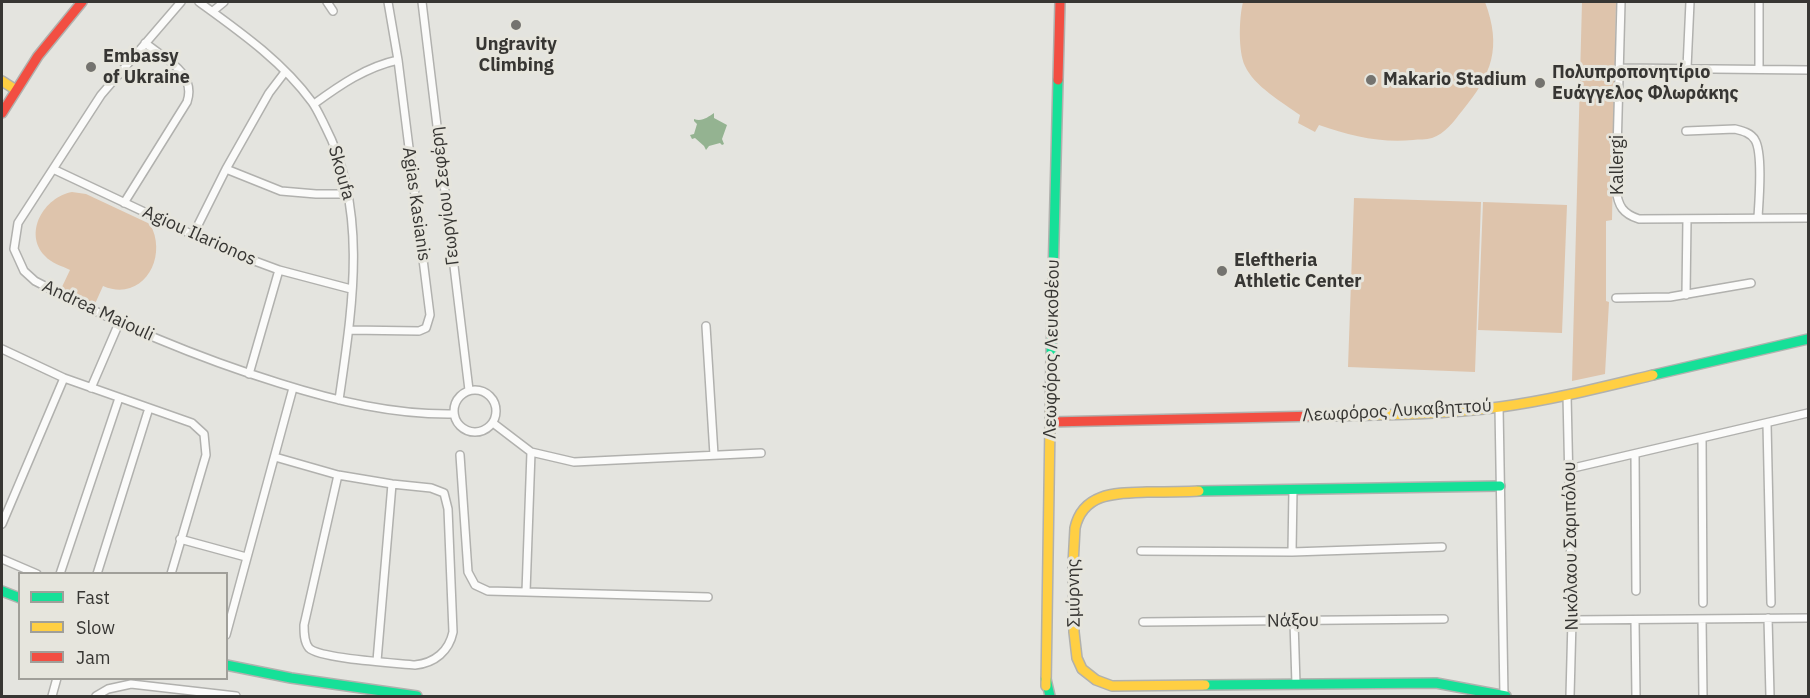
<!DOCTYPE html>
<html>
<head>
<meta charset="utf-8">
<style>
	body { margin:0 }
	#map { position:relative; width:1810px; height:698px; overflow:hidden; background:#e4e4df; font-family:"IBM Plex Sans",sans-serif }
	canvas { display:block }
	.frame { position:absolute; inset:0; border:3px solid #373633; pointer-events:none }
	.legend { position:absolute; left:18px; top:572px; width:210px; height:108px; box-sizing:border-box; background:#e6e5dd; border:2px solid #a09f99; margin:0; padding:8px 10px; list-style:none; font-size:18px; color:#373633 }
	.legend li { display:flex; align-items:center; gap:12px; height:30px }
	.legend b { width:30px; border:2px solid #a09f99 }
</style>
</head>
<body>
<div id="map">
<canvas width="1810" height="698"></canvas>
<div class="frame"></div>
<ul class="legend">
<li><b style="height:8px;background:#16e098"></b>Fast</li>
<li><b style="height:8px;background:#ffcf43"></b>Slow</li>
<li><b style="height:8px;background:#f24e42"></b>Jam</li>
</ul>
</div>
<script>
const context = document.querySelector('canvas').getContext('2d');
context.lineJoin = 'round';
function paint(path, color) { context.fillStyle = color; context.fill(path, 'evenodd'); }
function strokePath(path, color, width, dash) { context.strokeStyle = color; context.lineWidth = width; context.lineCap = dash ? 'butt' : 'round'; context.setLineDash(dash || []); context.stroke(path); }
function write(font, color, halo, rows, align = 'center') {
  context.font = font + ' "IBM Plex Sans",sans-serif'; context.lineWidth = 6; context.setLineDash([]); context.textBaseline = 'middle'; context.strokeStyle = halo; context.fillStyle = color; for (const [text, x, y, turn = 0] of rows) {
    context.save(); context.translate(x, y); context.rotate((+turn || 0) * Math.PI / 180); context.textAlign = isNaN(turn) ? turn : align; if (halo) context.strokeText(text, 0, 0); context.fillText(text, 0, 0); context.restore();
  }
}
const green = new Path2D(`
	M 1243,2 L 1485,2 C 1502,47 1492,75 1462,111 C 1454,121 1445,134 1432,138 C 1426,140 1419,139 1413,140 C 1380,143 1350,136 1319,125 L 1315,132 L 1298,123 L 1300,115 C 1283,103 1254,86 1245,66 C 1238,51 1239,18 1243,2 Z
	M 1582,2 L 1616,2 L 1612,220 L 1606,221 L 1606,301 L 1609,302 L 1605,374 L 1572,381 Z
	M 72,192 L 86,194 L 150,224 C 169,258 142,303 103,286 L 94,306 L 61,289 L 70,270 C 62,266 51,263 45,256 C 23,233 44,197 72,192 Z
	M 1354,198 L 1481,202 L 1475,372 L 1348,367 Z
	M 1483,202 L 1567,205 L 1562,333 L 1478,330 Z`);
const water = new Path2D(`
	M 714,113 L 714,118 L 727,125 L 722,139 L 724,144 L 722,145 L 720,143 L 709,146 L 706,150 L 704,146 L 695,138 L 692,139 L 690,135 L 694,134 L 697,124 L 694,121 L 694,119 C 702,122 708,117 714,113 Z`);
const street = new Path2D(`
	M 181,2 L 101,95 L 18,223 L 14,249 L 24,271 L 35,281 C 113,322 195,357 279,383 C 336,401 394,415 454,414
	M 199,2 C 239,31 282,61 312,102 C 317,109 321,118 325,126 C 369,211 352,309 339,400
	M 327,2 L 333,11
	M 422,2 L 469,390
	M 1621,2 L 1616,189 C 1618,206 1623,214 1639,219 L 1808,218
	M 213,11 L 224,2
	M 1620,68 L 1808,70
	M 1687,68 L 1690,2
	M 1759,69 L 1759,2
	M 285,72 L 269,93 L 226,169 L 281,191 L 316,194 L 349,194
	M 314,104 C 340,85 366,67 398,60
	M 1686,131 L 1735,129 C 1743,131 1751,133 1755,140 C 1763,153 1759,201 1758,217
	M 53,169 L 225,250 L 279,270 L 351,289
	M 124,203 L 187,102 C 197,73 164,58 145,43
	M 193,235 L 226,169
	M 1686,295 L 1687,219
	M 1616,298 L 1670,297 L 1751,283
	M 706,326 L 714,455
	M 349,330 L 419,331 L 426,328 L 430,315 L 398,60 L 388,2
	M 2,349 L 64,378 L 192,423 L 204,434 L 206,455 L 171,574
	M 249,374 L 279,270
	M 91,388 L 119,323
	M454 411a21 21 0 1 1 42 0a21 21 0 1 1-42 0Z
	M 1567,395 L 1572,620 L 1570,696
	M 1499,407 L 1504,696
	M 493,423 L 531,452 L 574,462 L 761,453
	M 1767,424 L 1771,603
	M 1702,439 L 1703,603
	M 531,452 L 526,592 L 708,597
	M 1635,454 L 1636,591
	M 460,455 L 468,572 L 475,585 L 488,591 L 526,592
	M 275,457 L 338,475 L 392,484 L 431,488 L 444,493 L 448,509 L 453,632 C 449,651 435,663 415,665 C 397,663 320,659 309,648 C 304,642 304,633 304,625 L 338,475
	M 1569,469 L 1808,413
	M 2,524 L 64,378
	M 180,539 L 246,557
	M 1141,551 L 1292,552 L 1442,547
	M 1292,552 L 1293,489
	M 2,559 L 37,574
	M 60,574 L 119,398
	M 97,574 L 149,408
	M 1768,618 L 1770,696
	M 1702,619 L 1703,696
	M 1572,620 L 1808,618
	M 1635,621 L 1636,696
	M 1143,622 L 1444,619
	M 1294,622 L 1296,684
	M 226,635 L 293,388
	M 377,661 L 392,484
	M 52,696 L 57,678
	M 96,696 L 108,689 L 131,684 L 236,696`);
const fast = new Path2D(`
	M 1051,358 L 1058,80
	M 1653,375 L 1808,339
	M 1199,491 L 1500,486
	M 2,591 L 20,598
	M 226,665 L 291,678 L 417,696
	M 1046,679 L 1050,696
	M 1205,685 L 1436,683 L 1506,696`);
const slow = new Path2D(`
	M 2,81 L 16,90
	M 1320,416 C 1380,415 1440,415 1500,407 C 1552,400 1603,387 1653,375
	M 1199,491 C 1182,492 1165,492 1147,492 C 1117,493 1083,492 1075,528 L 1073,565 L 1074,632 L 1077,658 L 1082,669 L 1096,680 L 1112,686 L 1205,685
	M 1046,686 L 1051,358`);
const jam = new Path2D(`
	M 1058,80 L 1060,2
	M 2,113 L 38,56 L 82,2
	M 1050,422 L 1320,416`);
const markers = [
	[516,25,6,"#74736f"],
	[91,67,6,"#74736f"],
	[1371,80,6,"#74736f"],
	[1540,83,6,"#74736f"],
	[1222,271,6,"#74736f"]
];
const poiNames = [
	["Ungravity",516,45,"center"],
	["Climbing",516,66,"center"],
	["Embassy",103,57],
	["of Ukraine",103,78],
	["Πολυπροπονητίριο",1552,73],
	["Ευάγγελος Φλωράκης",1552,94],
	["Makario Stadium",1383,80],
	["Eleftheria",1234,261],
	["Athletic Center",1234,282]
];
const streetNames = [
	["Kallergi",1618,165,-90],
	["Skoufa",341,173,74],
	["Γεωργίου Σεφέρη",445,196,-97],
	["Agias Kasianis",416,204,82],
	["Agiou Ilarionos",199,236,24],
	["Andrea Maiouli",98,311,25],
	["Λεωφόρος Λευκοθέου",1052,349,-89],
	["Λεωφόρος Λυκαβηττού",1397,411,-3],
	["Νικόλαου Σαριπόλου",1571,546,-91],
	["Σμύρνης",1074,593,-91],
	["Νάξου",1293,621,-1]
];
paint(green, '#dec4ac');
paint(water, '#94b391');
strokePath(street, '#b1b1ae', 10);
strokePath(fast, '#b1b1ae', 12);
strokePath(slow, '#b1b1ae', 12);
strokePath(jam, '#b1b1ae', 12);
strokePath(street, '#fbfbfa', 7);
strokePath(fast, '#16e098', 9);
strokePath(slow, '#ffcf43', 9);
strokePath(jam, '#f24e42', 9);
for (const [x, y, r, color] of markers) { const dot = new Path2D(); dot.arc(x, y, r, 0, 2 * Math.PI); context.fillStyle = color; context.fill(dot); strokePath(dot, '#e6e5dd', 2); }
write('bold 18px', '#373633', '#e6e5dd', poiNames, 'left');
write('18px', '#373633', '#e6e5dd', streetNames);
</script>
</body>
</html>
